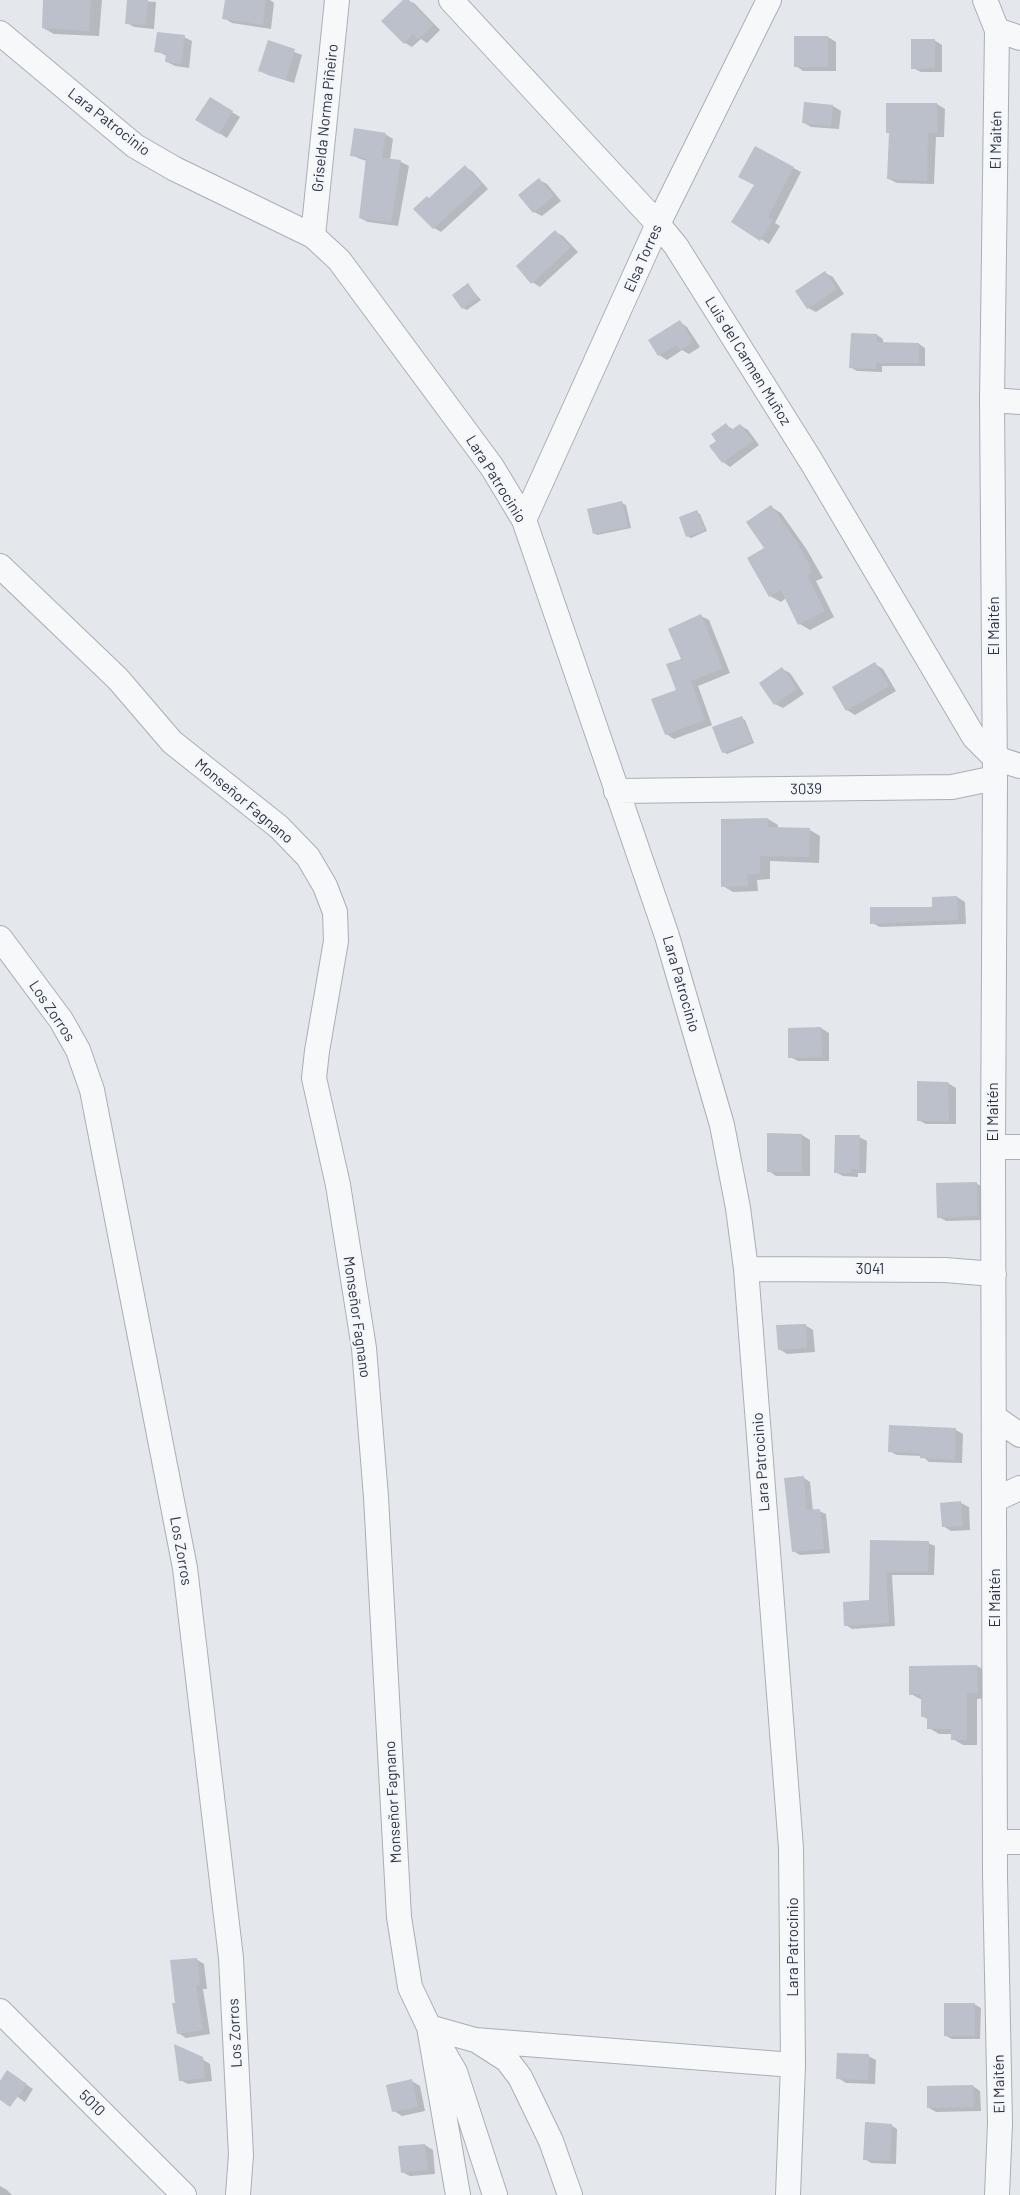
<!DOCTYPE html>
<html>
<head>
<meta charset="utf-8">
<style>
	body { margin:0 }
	canvas { display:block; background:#e4e7ec }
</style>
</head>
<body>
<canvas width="1020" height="2195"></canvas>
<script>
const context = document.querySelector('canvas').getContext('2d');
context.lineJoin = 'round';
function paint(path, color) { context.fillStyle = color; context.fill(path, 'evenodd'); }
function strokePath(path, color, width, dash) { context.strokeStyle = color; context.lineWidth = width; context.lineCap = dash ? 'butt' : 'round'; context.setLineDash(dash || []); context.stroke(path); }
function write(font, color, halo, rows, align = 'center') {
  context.font = font + ' Barlow,sans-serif'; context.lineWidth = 4.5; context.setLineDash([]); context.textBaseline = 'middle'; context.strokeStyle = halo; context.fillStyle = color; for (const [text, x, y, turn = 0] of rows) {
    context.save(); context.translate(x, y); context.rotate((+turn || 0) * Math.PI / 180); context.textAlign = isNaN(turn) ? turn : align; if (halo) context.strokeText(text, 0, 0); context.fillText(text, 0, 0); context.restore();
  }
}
const shadow = new Path2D(`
	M 45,0 L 102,0 L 99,36 L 54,34 L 43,28 Z
	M 128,0 L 156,2 L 154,29 L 134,27 L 127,23 Z
	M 227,0 L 270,0 L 274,3 L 271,29 L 232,23 L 224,18 Z
	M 405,0 L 414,3 L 440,30 L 427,43 L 421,39 L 412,47 L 405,43 Z
	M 184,37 L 192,41 L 189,68 L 175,66 L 167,62 L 167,56 L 156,51 Z
	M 828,37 L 836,42 L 836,71 L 803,71 L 796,66 Z
	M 934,40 L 942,45 L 942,72 L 921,72 L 913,68 Z
	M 269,42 L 302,55 L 294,83 L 268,75 L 260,71 Z
	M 210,99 L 240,117 L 227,138 L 198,120 Z
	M 937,104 L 945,109 L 944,137 L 936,137 L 934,184 L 897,183 L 889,179 L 890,134 L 887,132 Z
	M 833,106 L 841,111 L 839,129 L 811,127 L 803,122 Z
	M 385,134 L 393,139 L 390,160 L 401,162 L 409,166 L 398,226 L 368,222 L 360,218 L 367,161 L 360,159 L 352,155 Z
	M 756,148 L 801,172 L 775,223 L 780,226 L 769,244 L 761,239 L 755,185 Z
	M 465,167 L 472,171 L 488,189 L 441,232 L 434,228 L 416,209 L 430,199 Z
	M 539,180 L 547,184 L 561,201 L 542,216 L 534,212 L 520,196 Z
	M 555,232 L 563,236 L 578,252 L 540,287 L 532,282 Z
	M 825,273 L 833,277 L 844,294 L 816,312 L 808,308 Z
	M 468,285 L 481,300 L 467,310 L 463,308 Z
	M 680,322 L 687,327 L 700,347 L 689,354 L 682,350 L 667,360 L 659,355 Z
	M 877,335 L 883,339 L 883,344 L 919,344 L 925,348 L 925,366 L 882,366 L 882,372 L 857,371 L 850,367 Z
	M 726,425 L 734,430 L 740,425 L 748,430 L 759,445 L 730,467 L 723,462 L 718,441 Z
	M 622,503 L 626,505 L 631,528 L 597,535 L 594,533 Z
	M 771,507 L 781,513 L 807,550 L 823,578 L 816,581 L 834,617 L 810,630 L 800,624 L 786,598 L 781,602 L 770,596 L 766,549 Z
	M 697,512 L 700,514 L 707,531 L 691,538 L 687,536 Z
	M 701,616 L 709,620 L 730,673 L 698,686 L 712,725 L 674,739 L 666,734 L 683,660 Z
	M 875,664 L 883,669 L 896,691 L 855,715 L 847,710 Z
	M 782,669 L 790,673 L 804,694 L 783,708 L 775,704 Z
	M 742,718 L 745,720 L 754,743 L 727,754 L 723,752 Z
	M 768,819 L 778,825 L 778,829 L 810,830 L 820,836 L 819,863 L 770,861 L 770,879 L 757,880 L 758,891 L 733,892 L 723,886 Z
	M 957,897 L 965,902 L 966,924 L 880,927 L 872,923 L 934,909 Z
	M 821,1028 L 829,1033 L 829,1061 L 798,1061 L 790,1057 Z
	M 948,1083 L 956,1088 L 956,1124 L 926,1124 L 918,1120 Z
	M 802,1135 L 810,1140 L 810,1176 L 776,1176 L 769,1171 Z
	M 859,1137 L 867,1141 L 866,1173 L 858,1173 L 858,1177 L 843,1176 L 835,1172 Z
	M 976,1183 L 984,1188 L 985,1220 L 946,1221 L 939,1217 Z
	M 805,1325 L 813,1330 L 815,1352 L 787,1354 L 779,1349 Z
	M 956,1430 L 963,1434 L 962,1463 L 929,1462 L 922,1456 L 897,1455 L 889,1451 Z
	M 804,1478 L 810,1482 L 813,1511 L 819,1511 L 826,1514 L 830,1553 L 800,1555 L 793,1551 Z
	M 961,1503 L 969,1507 L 970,1530 L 951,1531 L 943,1526 Z
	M 872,1542 L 928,1543 L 935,1546 L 934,1575 L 892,1575 L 895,1626 L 852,1629 L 846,1625 L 871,1602 Z
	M 977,1666 L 988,1672 L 988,1698 L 977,1699 L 977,1745 L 963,1745 L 953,1739 L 953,1734 L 939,1734 L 929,1728 L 929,1720 L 922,1716 L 922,1700 L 911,1694 Z
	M 196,1959 L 204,1964 L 207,1989 L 203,1989 L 210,2034 L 186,2038 L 178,2033 L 176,2004 Z
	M 974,2004 L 981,2008 L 980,2039 L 952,2039 L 946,2036 Z
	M 868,2056 L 876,2060 L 875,2084 L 846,2083 L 838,2078 Z
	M 202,2059 L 210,2064 L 212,2081 L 188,2084 L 180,2080 Z
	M 15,2077 L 33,2089 L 25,2102 L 0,2085 L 0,2083 Z
	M 412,2081 L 420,2086 L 425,2111 L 402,2116 L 394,2111 Z
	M 973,2086 L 980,2091 L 981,2111 L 936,2112 L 929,2108 Z
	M 891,2125 L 897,2129 L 896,2164 L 871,2163 L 865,2159 Z
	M 425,2145 L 433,2150 L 435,2174 L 410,2176 L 402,2172 Z
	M 0,2186 L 7,2190 L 12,2195 L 0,2195 Z`);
const building = new Path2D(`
	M 43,0 L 91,0 L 89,31 L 42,28 Z
	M 127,0 L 148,0 L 146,25 L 125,24 Z
	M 225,0 L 266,0 L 263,25 L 222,19 Z
	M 403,0 L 409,0 L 433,25 L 418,40 L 413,34 L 404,44 L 381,21 Z
	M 157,32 L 185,35 L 181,64 L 165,62 L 166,54 L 154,52 Z
	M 794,36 L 828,36 L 828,67 L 794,67 Z
	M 911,39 L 935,39 L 935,68 L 911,69 Z
	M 268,40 L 295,49 L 286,80 L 258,71 Z
	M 210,97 L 233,111 L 219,134 L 195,120 Z
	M 804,102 L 833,105 L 831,126 L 802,123 Z
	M 886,103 L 937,103 L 937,133 L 928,133 L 927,181 L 887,179 L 889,133 L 886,133 Z
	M 354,128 L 386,133 L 382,158 L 401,160 L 391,223 L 359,218 L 366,158 L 350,156 Z
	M 755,146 L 794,167 L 768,217 L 773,220 L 760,241 L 731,222 L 754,185 L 738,177 Z
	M 465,165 L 482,184 L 433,229 L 413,209 L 427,196 L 429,198 Z
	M 539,178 L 554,196 L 533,213 L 518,195 Z
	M 555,230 L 571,247 L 531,284 L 516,266 Z
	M 825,271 L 837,289 L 807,309 L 795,291 Z
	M 468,283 L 478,298 L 462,309 L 452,295 Z
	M 680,320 L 693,342 L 680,350 L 676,345 L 658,356 L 648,340 Z
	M 851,333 L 877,334 L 877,342 L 919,343 L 919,363 L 876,363 L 876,369 L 849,368 Z
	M 726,423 L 731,430 L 740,424 L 753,441 L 722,463 L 709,446 L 716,441 L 711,434 Z
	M 622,501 L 628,527 L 593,534 L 587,509 Z
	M 771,505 L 797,542 L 813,572 L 807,575 L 825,611 L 798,625 L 781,590 L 769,597 L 747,558 L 764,548 L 746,522 Z
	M 697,510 L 705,530 L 686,537 L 679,517 Z
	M 701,614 L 723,669 L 691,681 L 705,720 L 665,735 L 651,699 L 676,690 L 666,664 L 681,659 L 668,629 Z
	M 875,662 L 889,686 L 846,711 L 832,687 Z
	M 782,667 L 797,689 L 774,705 L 759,683 Z
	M 742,716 L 752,742 L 722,753 L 712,727 Z
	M 768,818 L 768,827 L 810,828 L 809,857 L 760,856 L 760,874 L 747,874 L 748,886 L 721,887 L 721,819 Z
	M 957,896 L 958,920 L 870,924 L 870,907 L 932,907 L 932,897 Z
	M 821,1027 L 822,1057 L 788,1058 L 788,1028 Z
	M 917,1081 L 948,1082 L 949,1121 L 917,1121 Z
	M 767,1133 L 802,1134 L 802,1172 L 767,1172 Z
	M 835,1135 L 860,1135 L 859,1170 L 851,1169 L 851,1173 L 834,1173 Z
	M 977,1182 L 978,1216 L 937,1218 L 936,1183 Z
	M 806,1324 L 807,1348 L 778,1350 L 776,1325 Z
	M 889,1425 L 956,1428 L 955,1460 L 920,1458 L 920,1453 L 888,1452 Z
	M 804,1476 L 806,1510 L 820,1509 L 824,1549 L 792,1552 L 784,1478 Z
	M 961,1501 L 963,1526 L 942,1527 L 940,1503 Z
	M 870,1540 L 929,1541 L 928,1572 L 886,1572 L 889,1623 L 844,1626 L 843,1602 L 869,1600 Z
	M 977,1665 L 978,1693 L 967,1693 L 967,1740 L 951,1740 L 951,1729 L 927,1729 L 927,1717 L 921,1717 L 921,1694 L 909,1695 L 909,1666 Z
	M 197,1958 L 200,1985 L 196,1985 L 203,2030 L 177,2034 L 172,2003 L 175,2003 L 170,1960 Z
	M 944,2003 L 975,2003 L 975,2036 L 944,2036 Z
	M 174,2044 L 203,2057 L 205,2078 L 179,2081 Z
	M 837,2053 L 869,2054 L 868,2080 L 836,2079 Z
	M 7,2070 L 27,2084 L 10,2107 L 0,2100 L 0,2081 Z
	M 412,2079 L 418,2107 L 392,2112 L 386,2085 Z
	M 973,2085 L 974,2107 L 927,2108 L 927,2086 Z
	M 865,2122 L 892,2124 L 890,2161 L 863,2160 Z
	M 425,2144 L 428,2170 L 401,2173 L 398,2146 Z`);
const street = new Path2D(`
	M 451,0 L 658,224 L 676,246 L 811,461 L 974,737 L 995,758 L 1020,766
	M 985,0 L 997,30 L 992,400 L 995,778 L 993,1147 L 995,1875 L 1000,2123 L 997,2195
	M 997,30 L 1020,38
	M 0,33 L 135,146 L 175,169 L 313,236 L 339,260 L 492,467 L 524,520 L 667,936 L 722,1125 L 738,1208 L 746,1269 L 791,1848 L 793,2065 L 788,2195
	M 313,236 L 337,0
	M 992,400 L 1020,402
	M 524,520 L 658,224 L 769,0
	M 0,566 L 118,679 L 172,742 L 279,827 L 308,857 L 325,886 L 335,912 L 336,941 L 317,1051 L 314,1078 L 338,1185 L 364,1348 L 376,1497 L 399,1917 L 410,1987 L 429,2027 L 455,2072 L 495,2195
	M 616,791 L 952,787 L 995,778
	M 0,938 L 61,1020 L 78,1050 L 92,1090 L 185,1568 L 231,1958 L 241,2155 L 238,2195
	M 993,1147 L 1020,1147
	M 746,1269 L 945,1270 L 994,1274
	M 994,1417 L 1020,1435
	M 994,1500 L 1020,1488
	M 995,1842 L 1020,1842
	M 0,2011 L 184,2195
	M 479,2042 L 507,2060 L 520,2077 L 551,2141 L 570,2195
	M 458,2195 L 429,2027 L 475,2040 L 793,2065`);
const streetNames = [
	["Griselda Norma Piñeiro",325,118,-84],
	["Lara Patrocinio",109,122,38],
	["El Maitén",996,140,-89],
	["Elsa Torres",643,258,-66],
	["Luis del Carmen Muñoz",748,361,58],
	["Lara Patrocinio",496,479,58],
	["El Maitén",994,626,-90],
	["3039",806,789,-1],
	["Monseñor Fagnano",244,801,40],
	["Lara Patrocinio",681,984,74],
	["Los Zorros",52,1011,56],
	["El Maitén",993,1112,-90],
	["3041",870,1269],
	["Monseñor Fagnano",357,1317,82],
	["Lara Patrocinio",761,1462,-94],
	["Los Zorros",181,1551,80],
	["El Maitén",995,1598,-90],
	["Monseñor Fagnano",393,1802,-93],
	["Lara Patrocinio",793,1947,-90],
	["Los Zorros",235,2033,-93],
	["El Maitén",999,2084,-91],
	["5010",92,2103,45]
];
paint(shadow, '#0003');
paint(building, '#bbc0ca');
strokePath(street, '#a9aeb7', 26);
strokePath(street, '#f7f8fa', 24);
write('15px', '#2b3445', '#f4f6f9', streetNames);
</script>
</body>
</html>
